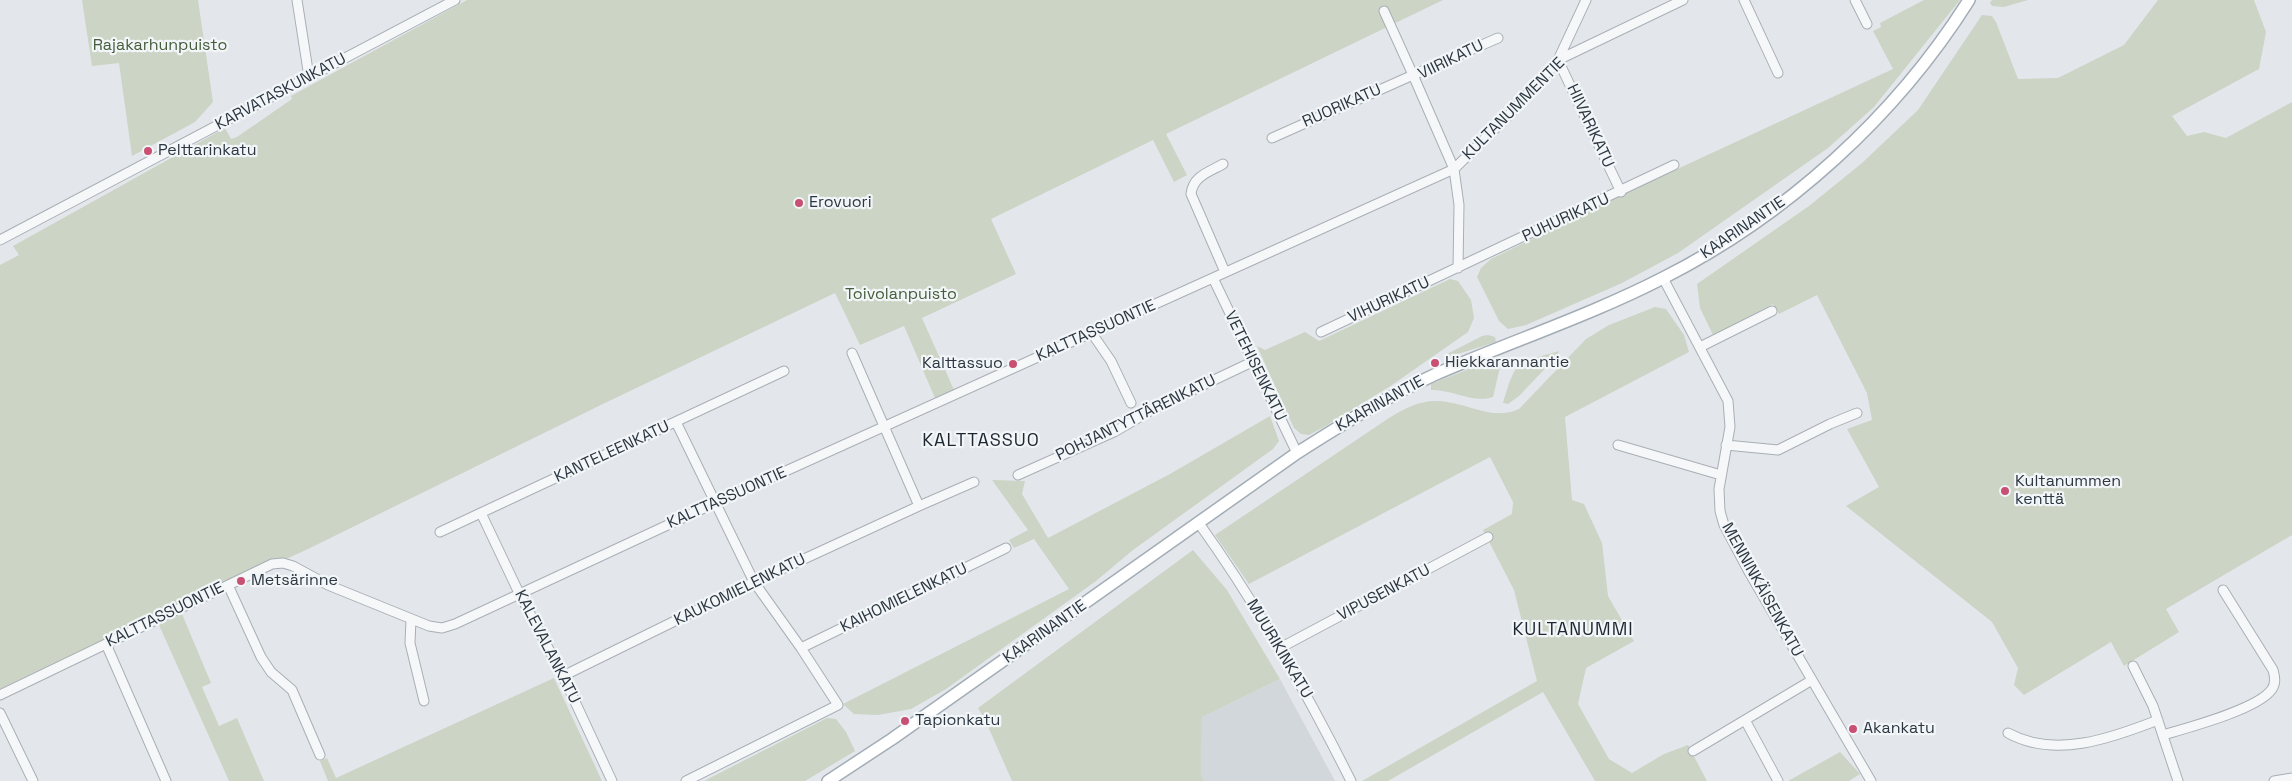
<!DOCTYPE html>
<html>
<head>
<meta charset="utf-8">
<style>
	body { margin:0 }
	canvas { display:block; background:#e3e7eb }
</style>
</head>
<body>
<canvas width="2292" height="781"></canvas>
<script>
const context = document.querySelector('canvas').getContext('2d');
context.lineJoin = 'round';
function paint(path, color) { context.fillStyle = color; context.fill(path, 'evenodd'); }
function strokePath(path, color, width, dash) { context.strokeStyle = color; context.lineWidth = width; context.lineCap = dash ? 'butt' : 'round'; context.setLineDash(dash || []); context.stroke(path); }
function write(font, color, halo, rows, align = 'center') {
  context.font = font + ' "Space Grotesk",sans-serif'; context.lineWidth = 4.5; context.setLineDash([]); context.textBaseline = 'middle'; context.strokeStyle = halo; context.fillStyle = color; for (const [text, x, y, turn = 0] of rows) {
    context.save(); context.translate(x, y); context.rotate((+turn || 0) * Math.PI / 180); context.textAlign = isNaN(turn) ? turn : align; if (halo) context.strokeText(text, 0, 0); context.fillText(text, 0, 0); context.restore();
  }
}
const built = new Path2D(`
	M 1280,679 L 1335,781 L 1204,781 L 1201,775 L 1202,717 Z`);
const green = new Path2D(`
	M 82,0 L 198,0 L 213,102 L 195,122 L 132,156 L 119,63 L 92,66 Z
	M 467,0 L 1443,0 L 1166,134 L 1187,175 L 1174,182 L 1153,140 L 991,219 L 1016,274 L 922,318 L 954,390 L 935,398 L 904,326 L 860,345 L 835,293 L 607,402 L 308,549 L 0,690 L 0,265 L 19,255 L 13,246 L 225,128 L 231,139 L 237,137 L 292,99 L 291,96 Z
	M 1924,0 L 1960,0 L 1874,107 L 1828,148 L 1678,253 L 1622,283 L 1526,325 L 1508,329 L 1499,321 L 1477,277 L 1481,268 L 1491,259 L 1632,190 L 1893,69 L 1873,31 L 1881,27 L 1880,23 Z
	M 1992,0 L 2028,0 L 2004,7 L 1992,6 L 1990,3 Z
	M 2158,0 L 2254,0 L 2266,32 L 2259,69 L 2172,116 L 2187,136 L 2204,132 L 2226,138 L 2292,102 L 2292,535 L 2166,609 L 2179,632 L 2124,666 L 2111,642 L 2024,695 L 2014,685 L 2018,668 L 1992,622 L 1846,506 L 1879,487 L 1847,429 L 1872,420 L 1867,393 L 1817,295 L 1779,314 L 1773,304 L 1713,335 L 1700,308 L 1697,284 L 1809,206 L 1862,163 L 1918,110 L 1982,15 L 1992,16 L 1996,22 L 2018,79 L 2058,78 L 2124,45 Z
	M 1450,279 L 1458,281 L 1471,300 L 1474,318 L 1468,332 L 1392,385 L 1324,427 L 1309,435 L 1301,434 L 1294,428 L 1257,346 L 1265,350 L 1305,332 L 1319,341 Z
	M 1655,307 L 1666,309 L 1684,335 L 1689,352 L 1565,417 L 1572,500 L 1584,504 L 1602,543 L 1608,596 L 1634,641 L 1586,668 L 1578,704 L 1609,759 L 1632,773 L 1664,754 L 1688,745 L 1707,781 L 1595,781 L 1543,692 L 1388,781 L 1362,781 L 1537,681 L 1514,590 L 1483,530 L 1512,514 L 1513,502 L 1490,457 L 1249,584 L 1215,535 L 1389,418 C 1404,409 1417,401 1436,401 C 1465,401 1491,422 1519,409 L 1586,339 L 1609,325 Z
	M 1488,335 L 1495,337 L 1496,342 L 1445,358 L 1447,354 L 1482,336 Z
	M 1559,351 L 1557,356 L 1519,396 L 1508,404 L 1503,403 C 1517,358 1515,364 1559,351 Z
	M 1499,357 L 1501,363 L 1493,397 C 1473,404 1452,389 1431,390 L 1431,384 Z
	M 1270,416 L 1279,441 L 1273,449 L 1133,550 L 1096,581 L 946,689 L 911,709 L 878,715 L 854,714 L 843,704 L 1069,589 L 1034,539 L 1014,548 L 1009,540 L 1028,530 L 992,480 L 1025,481 L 1022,494 L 1048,538 L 1170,474 Z
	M 1193,550 L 1227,590 L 1280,679 L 1202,717 L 1201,775 L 1204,781 L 1012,781 L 986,722 L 978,708 Z
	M 182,614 L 211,683 L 202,687 L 219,726 L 237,718 L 264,781 L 229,781 L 159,625 Z
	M 554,678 L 602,781 L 328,781 L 320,761 L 327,758 L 336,778 Z
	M 827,718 L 836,719 L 846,732 L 855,751 L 805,781 L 704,781 Z
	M 1840,752 L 1860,774 L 1849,781 L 1788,781 Z`);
const minor = new Path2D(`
	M 297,0 L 309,77
	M 1586,0 L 1558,60 L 1621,192
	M 1744,0 L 1778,73
	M 1855,0 L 1867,24
	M 1272,138 L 1413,75 L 1384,11
	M 1223,164 C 1209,172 1193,176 1191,194 L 1225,272
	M 0,240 L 455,0
	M 1458,268 L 1459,205 L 1454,169 L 1413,75 L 1498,38
	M 1213,278 L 1297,453
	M 1663,278 L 1728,401 L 1730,427 L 1719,489 L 1720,511 L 1724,525 L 1749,572 L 1871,781
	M 1091,332 L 1111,361 L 1131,403
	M 1321,332 L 1674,165
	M 1700,347 L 1772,311
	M 852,353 L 919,506 L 974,482
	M 676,422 L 754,582 L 801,648 L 838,705 L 686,781
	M 1618,445 L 1721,475
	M 1726,445 L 1778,450 L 1830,424 L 1857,413
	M 1018,475 L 1114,432 L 1155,408 L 1254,361
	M 481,513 L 519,593 L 563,676 L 612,781
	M 1198,522 C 1257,604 1306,691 1351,781
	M 440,532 L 784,371
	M 228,585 L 261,657 L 271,672 L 292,690 L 320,755
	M 411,619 L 410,643 L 424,701
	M 106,644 L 166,781
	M 801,648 L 1006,548
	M 1280,648 L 1488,537
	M 2133,666 L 2153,706 L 2178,781
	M 563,676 L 754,582 L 919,506
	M 0,695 L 272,564 L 283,563 L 293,566 L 328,585 L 429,626 L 442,628 L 455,624 L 715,503 L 1454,169 L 1510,114 L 1558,60 L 1683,0
	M 0,713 L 33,781
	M 1745,720 L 1778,781
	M 2008,733 C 2055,759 2112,738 2158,720
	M 2163,735 C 2187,728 2259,709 2272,689 C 2276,683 2275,677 2273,670 L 2223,590
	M 1693,751 L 1812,680
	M 2274,781 L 2292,778`);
const major = new Path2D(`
	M 828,781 L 892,739 L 1297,453 C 1341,425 1386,397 1434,375 C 1509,342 1589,316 1663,278 C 1786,216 1896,116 1969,0`);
const markers = [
	[148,151,5,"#c85072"],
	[799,203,5,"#c85072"],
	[1435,363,5,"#c85072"],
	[1013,364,5,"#c85072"],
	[2005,491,5,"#c85072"],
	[241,581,5,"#c85072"],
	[905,721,5,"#c85072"],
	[1853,729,5,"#c85072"]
];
const parkNames = [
	["Rajakarhunpuisto",160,46],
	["Toivolanpuisto",901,295]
];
const streetNames = [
	["VIIRIKATU",1451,60,-26],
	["KARVATASKUNKATU",281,92,-28],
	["RUORIKATU",1342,106,-24],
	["KULTANUMMENTIE",1514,109,-45],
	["HIIVARIKATU",1590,126,65],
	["PUHURIKATU",1566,218,-25],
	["KAARINANTIE",1743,228,-34],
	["VIHURIKATU",1389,300,-25],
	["KALTTASSUONTIE",1096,331,-24],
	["VETEHISENKATU",1255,366,64],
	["KAARINANTIE",1380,404,-29],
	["POHJANTYTTÄRENKATU",1136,418,-26],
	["KANTELEENKATU",612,452,-25],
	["KALTTASSUONTIE",727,498,-24],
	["KAUKOMIELENKATU",740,590,-26],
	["MENNINKÄISENKATU",1762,590,61],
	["VIPUSENKATU",1384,593,-28],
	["KAIHOMIELENKATU",904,598,-26],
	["KALTTASSUONTIE",165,615,-26],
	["KAARINANTIE",1045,632,-35],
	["KALEVALANKATU",547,647,63],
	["MUURIKINKATU",1279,649,59]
];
const poiNames = [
	["Pelttarinkatu",158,151],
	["Erovuori",809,203],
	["Hiekkarannantie",1445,363],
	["Kalttassuo",1003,364,"right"],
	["Kultanummen",2015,482],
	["kenttä",2015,500],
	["Metsärinne",251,581],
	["Tapionkatu",915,721],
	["Akankatu",1863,729]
];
const neighbourhoodNames = [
	["KALTTASSUO",981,441],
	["KULTANUMMI",1573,630]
];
paint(built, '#d2d7dc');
paint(green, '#cbd4c5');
strokePath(minor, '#a8afb5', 11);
strokePath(major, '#a3adb6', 14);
strokePath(minor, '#f6f7f9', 9);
strokePath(major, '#fff', 11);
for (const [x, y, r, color] of markers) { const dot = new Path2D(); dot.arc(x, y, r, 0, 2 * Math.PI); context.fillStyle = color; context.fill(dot); strokePath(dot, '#f3f6f8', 2); }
write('16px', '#455d3a', '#f3f6f8', parkNames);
write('16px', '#2c3742', '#f3f6f8', streetNames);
write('16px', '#2c3742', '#f3f6f8', poiNames, 'left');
context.letterSpacing = '1px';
write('18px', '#1e2833', '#f3f6f8', neighbourhoodNames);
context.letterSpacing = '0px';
</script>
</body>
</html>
